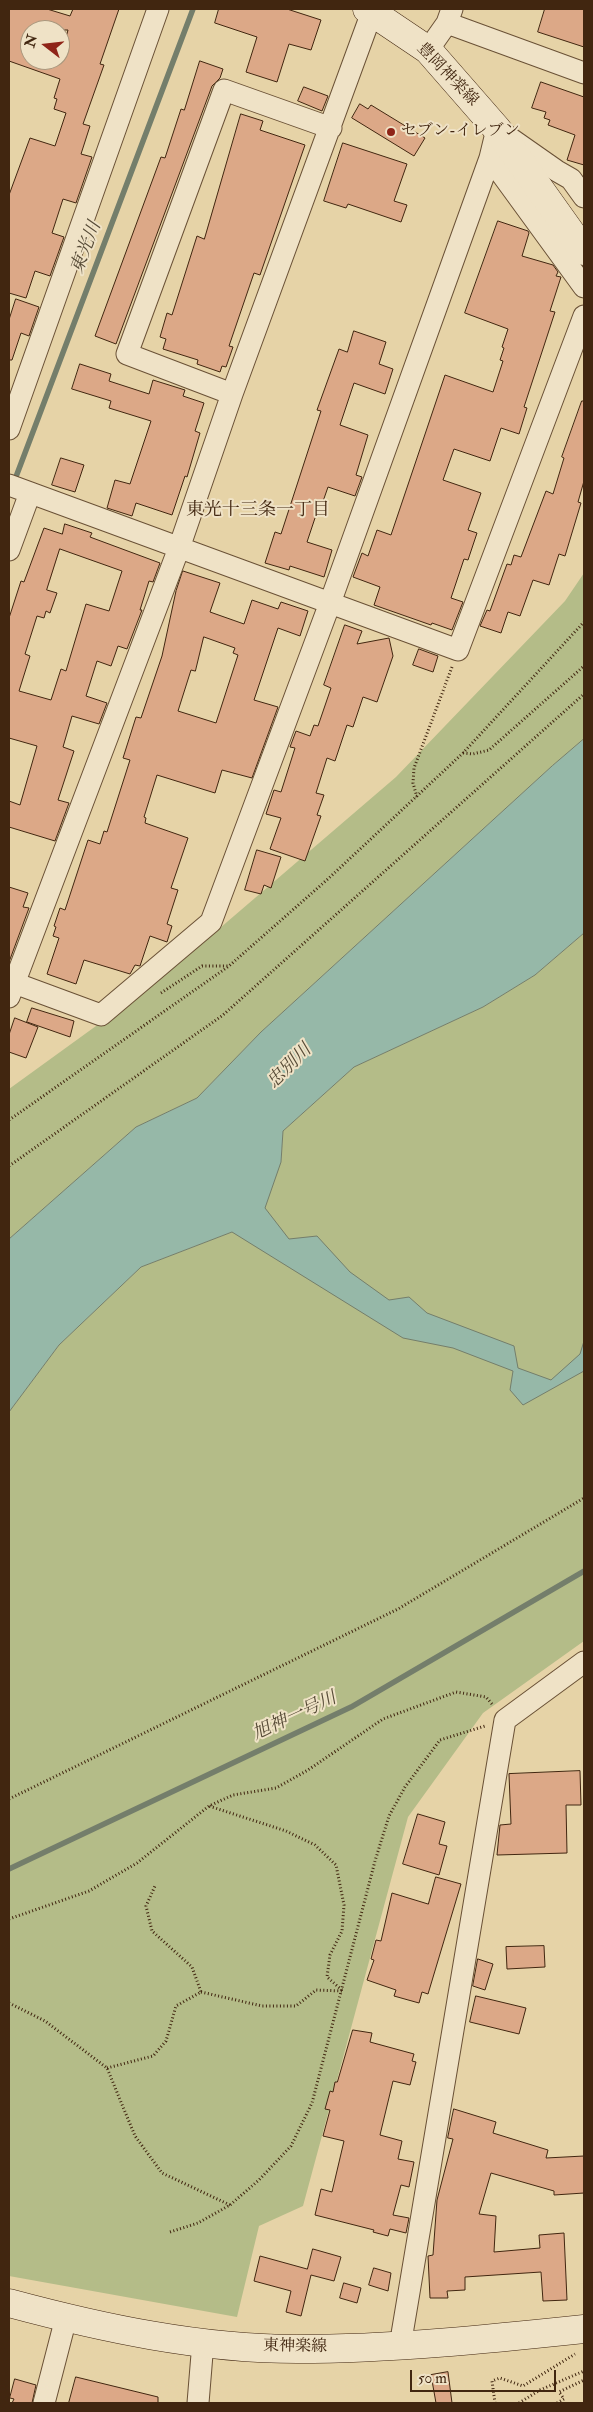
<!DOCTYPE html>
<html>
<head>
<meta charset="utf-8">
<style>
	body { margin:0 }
	#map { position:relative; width:593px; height:2412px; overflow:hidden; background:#e6d3a7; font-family:"IM FELL Double Pica",serif }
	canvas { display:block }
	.frame { position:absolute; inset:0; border:10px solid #412610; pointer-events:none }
	.north { position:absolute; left:20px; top:20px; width:50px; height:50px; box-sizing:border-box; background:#efe2c6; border:1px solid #a9977d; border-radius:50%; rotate:286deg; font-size:14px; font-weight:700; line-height:20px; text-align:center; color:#412610 }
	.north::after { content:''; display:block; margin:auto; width:18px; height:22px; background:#8f2418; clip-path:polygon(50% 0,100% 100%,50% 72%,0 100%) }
	.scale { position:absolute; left:410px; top:2370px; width:146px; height:22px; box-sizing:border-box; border:2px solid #412610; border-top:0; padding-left:6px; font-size:15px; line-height:18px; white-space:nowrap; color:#412610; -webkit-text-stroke:4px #efe2c6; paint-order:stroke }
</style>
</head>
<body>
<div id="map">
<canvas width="593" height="2412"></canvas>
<div class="frame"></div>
<div class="north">N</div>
<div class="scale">50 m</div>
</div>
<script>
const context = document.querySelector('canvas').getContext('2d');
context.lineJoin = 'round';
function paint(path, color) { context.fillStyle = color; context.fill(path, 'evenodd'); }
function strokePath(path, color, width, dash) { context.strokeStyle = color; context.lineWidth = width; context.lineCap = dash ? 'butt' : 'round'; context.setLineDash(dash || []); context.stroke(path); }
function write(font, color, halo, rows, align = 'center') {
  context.font = font + ' "IM FELL Double Pica","Noto Serif JP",serif'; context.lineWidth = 4; context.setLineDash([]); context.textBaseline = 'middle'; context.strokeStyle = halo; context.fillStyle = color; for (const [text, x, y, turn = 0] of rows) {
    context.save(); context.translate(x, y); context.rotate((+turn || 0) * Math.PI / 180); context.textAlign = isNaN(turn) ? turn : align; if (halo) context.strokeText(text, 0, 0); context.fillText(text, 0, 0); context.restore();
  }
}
const green = new Path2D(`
	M 584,573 L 584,739 L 552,766 L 261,1032 L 197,1098 L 136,1127 L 9,1239 L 9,1089 L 96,1026 L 213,934 L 396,777 L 565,601 Z
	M 584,933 L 584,1641 L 483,1713 L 408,1817 L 303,2206 L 259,2226 L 237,2317 L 9,2276 L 9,1412 L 59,1345 L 141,1267 L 232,1232 L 281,1162 L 283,1131 L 354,1067 L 483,1007 L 535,975 Z`);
const water = new Path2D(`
	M 584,739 L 584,933 L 535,975 L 483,1007 L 354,1067 L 283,1131 L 281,1162 L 265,1208 L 289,1239 L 317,1236 L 350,1272 L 389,1300 L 409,1297 L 427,1313 L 514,1346 L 518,1368 L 551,1380 L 580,1354 L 584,1341 L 584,1371 L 523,1405 L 510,1390 L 513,1371 L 453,1348 L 403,1338 L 232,1232 L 141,1267 L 59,1345 L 9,1412 L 9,1239 L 136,1127 L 197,1098 L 261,1032 L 552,766 Z`);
const stream = new Path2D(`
	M 14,482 L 193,9
	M 9,1869 L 351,1707 L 584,1571`);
const building = new Path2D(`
	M 9,9 L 47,9 L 70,16 L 73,9 L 119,9 L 100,64 L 104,65 L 83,124 L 90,126 L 81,154 L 92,157 L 76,203 L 63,199 L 52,233 L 64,237 L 50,276 L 35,271 L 26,298 L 9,293 L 9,195 L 30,138 L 55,146 L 66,113 L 54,109 L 57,99 L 54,98 L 60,79 L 9,61 ZM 30,30 L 68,30 L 60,60 L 30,60 Z
	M 219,9 L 287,9 L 321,20 L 311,50 L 289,44 L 277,82 L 246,72 L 257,37 L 215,23 Z
	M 545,9 L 584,9 L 584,47 L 538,32 Z
	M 200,61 L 223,69 L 220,78 L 212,86 L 116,344 L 95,336 L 161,157 L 165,158 L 181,109 L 184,110 Z
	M 541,82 L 584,97 L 584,165 L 567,160 L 575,135 L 548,125 L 550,120 L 544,118 L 546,112 L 532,108 Z
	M 304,87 L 328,96 L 322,111 L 298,101 Z
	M 360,104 L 368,109 L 371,105 L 425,138 L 414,156 L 352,118 Z
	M 241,114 L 263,121 L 260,130 L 305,145 L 260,275 L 254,273 L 229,346 L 233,347 L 226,367 L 222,366 L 220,372 L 197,364 L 198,360 L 163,349 L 166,339 L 160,337 L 167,313 L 172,315 L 197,236 L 204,239 Z
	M 343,143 L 407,164 L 394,201 L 407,205 L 401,222 L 348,204 L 346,208 L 324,201 Z
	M 498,221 L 528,231 L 529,233 L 522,256 L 553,265 L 558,272 L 556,276 L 561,277 L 550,311 L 555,312 L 524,407 L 527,408 L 519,434 L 501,428 L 490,461 L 454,449 L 443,480 L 481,493 L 468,530 L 477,533 L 468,560 L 464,559 L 451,598 L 463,602 L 452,630 L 432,623 L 431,625 L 374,605 L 380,587 L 353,577 L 362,553 L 368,556 L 377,530 L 391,535 L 445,375 L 493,392 L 503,361 L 500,360 L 504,348 L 502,347 L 508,329 L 465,313 Z
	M 16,299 L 39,307 L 29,336 L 21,333 L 12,360 L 9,360 L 9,320 Z
	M 354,331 L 386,342 L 379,364 L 393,369 L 385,394 L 354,383 L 340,425 L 368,435 L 356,475 L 362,477 L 355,496 L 328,487 L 319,513 L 317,512 L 307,542 L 332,550 L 324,577 L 290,566 L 289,570 L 265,563 L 275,532 L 281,534 L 321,411 L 317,410 L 339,349 L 347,352 Z
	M 80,364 L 111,374 L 109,381 L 149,394 L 153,380 L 185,390 L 183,396 L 204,403 L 195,431 L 200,433 L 187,477 L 185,476 L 172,515 L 136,503 L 132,516 L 107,508 L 115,480 L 130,484 L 151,421 L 109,408 L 111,401 L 72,389 Z
	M 582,401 L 584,401 L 584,481 L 578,502 L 581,503 L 565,556 L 559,554 L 549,585 L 533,580 L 520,616 L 508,612 L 501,633 L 480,626 L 487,610 L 490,611 L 507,564 L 511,565 L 514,555 L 521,557 L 546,491 L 553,494 L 564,458 L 562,457 Z
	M 61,458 L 84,465 L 75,492 L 52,485 Z
	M 65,524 L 92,533 L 90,537 L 98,540 L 160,563 L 153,582 L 149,581 L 140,610 L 142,610 L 127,649 L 118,646 L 111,666 L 97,661 L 86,696 L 107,703 L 99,724 L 72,716 L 63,747 L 74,751 L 58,800 L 69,803 L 55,841 L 9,827 L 9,801 L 20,805 L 37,746 L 9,738 L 9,618 L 21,581 L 24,582 L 44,528 L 62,534 ZM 60,549 L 122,571 L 109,611 L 86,604 L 66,671 L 61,669 L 51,700 L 19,691 L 30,656 L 25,654 L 37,616 L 44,618 L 46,611 L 50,613 L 57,593 L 47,590 Z
	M 183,571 L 220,583 L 210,612 L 244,624 L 252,600 L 278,609 L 281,602 L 308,611 L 300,636 L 278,628 L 254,700 L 278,707 L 252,778 L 222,770 L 215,793 L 157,775 L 144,817 L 146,818 L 145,823 L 188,838 L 171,888 L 178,890 L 167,924 L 172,926 L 167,942 L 150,936 L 140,966 L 135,965 L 130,974 L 84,960 L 76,984 L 47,974 L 59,938 L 53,936 L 56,927 L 54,926 L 60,908 L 65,910 L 88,840 L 100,844 L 104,831 L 107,832 L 130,760 L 123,758 L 136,717 L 141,718 L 162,656 L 176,591 ZM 204,637 L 235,648 L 233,653 L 238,655 L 216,723 L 178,711 L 191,670 L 195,671 Z
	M 345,625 L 362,631 L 357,644 L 389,638 L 393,656 L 377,702 L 363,697 L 353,727 L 347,725 L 335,761 L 327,758 L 316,793 L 324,795 L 317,815 L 321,816 L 305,861 L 270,849 L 281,818 L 266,814 L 274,790 L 281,792 L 295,748 L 290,747 L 296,731 L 310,736 L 314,725 L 318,726 L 331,688 L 324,685 Z
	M 419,649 L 438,656 L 433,672 L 413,665 Z
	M 257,850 L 281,857 L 271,888 L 264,885 L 261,894 L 245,890 Z
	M 9,887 L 28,893 L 23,907 L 29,908 L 9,962 Z
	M 32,1008 L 74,1021 L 70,1037 L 27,1022 Z
	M 15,1018 L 38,1027 L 26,1058 L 9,1052 L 9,1035 Z
	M 580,1771 L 581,1805 L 566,1805 L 567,1853 L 497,1855 L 500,1825 L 511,1824 L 509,1774 Z
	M 418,1814 L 445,1822 L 439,1844 L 447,1846 L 439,1875 L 403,1864 Z
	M 436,1877 L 461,1884 L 428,1994 L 422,1992 L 419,2003 L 394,1996 L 396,1990 L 367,1980 L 374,1960 L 371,1959 L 376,1940 L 381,1941 L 392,1893 L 428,1904 Z
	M 544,1946 L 545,1967 L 507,1969 L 506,1947 Z
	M 478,1959 L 493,1964 L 485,1990 L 473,1986 Z
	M 476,1996 L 526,2008 L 519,2034 L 470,2022 Z
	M 353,2030 L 372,2033 L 370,2042 L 414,2054 L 412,2061 L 416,2062 L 410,2085 L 393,2081 L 380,2135 L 402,2141 L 398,2159 L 414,2162 L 409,2187 L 401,2185 L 393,2215 L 409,2218 L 406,2233 L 390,2229 L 388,2236 L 373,2232 L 374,2230 L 315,2215 L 321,2189 L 332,2192 L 344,2141 L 323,2136 L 330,2110 L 325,2109 L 330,2091 L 333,2092 L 335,2082 L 337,2082 Z
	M 454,2109 L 496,2122 L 493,2133 L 548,2150 L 546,2158 L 584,2156 L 584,2193 L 554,2195 L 554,2191 L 491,2173 L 479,2214 L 496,2216 L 494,2252 L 540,2248 L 539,2235 L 564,2233 L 567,2300 L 543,2301 L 541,2272 L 465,2277 L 465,2290 L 447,2291 L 448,2298 L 430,2298 L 428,2256 L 433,2255 L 437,2200 L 453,2139 L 448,2138 Z
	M 313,2249 L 341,2257 L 334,2281 L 311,2275 L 301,2316 L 286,2312 L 291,2291 L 254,2281 L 260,2256 L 307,2269 Z
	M 374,2268 L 391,2273 L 388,2291 L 369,2285 Z
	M 344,2283 L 361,2288 L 357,2303 L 340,2298 Z
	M 448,2372 L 452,2403 L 436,2403 L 431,2375 Z
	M 76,2377 L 158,2397 L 158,2403 L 69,2403 Z
	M 15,2379 L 36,2385 L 32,2403 L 12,2403 L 14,2399 L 10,2398 Z`);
const path = new Path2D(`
	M 463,753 L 473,754 L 489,750 L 584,666
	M 417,797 L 413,783 L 414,768 L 452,667
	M 161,993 L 202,966 L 229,966
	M 9,1120 L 229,966 L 329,878 L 463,753 L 584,622
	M 9,1166 L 223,1015 L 584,694
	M 9,1799 L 398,1609 L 584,1498
	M 9,1919 L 89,1891 L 137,1863 L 209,1806 L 233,1795 L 276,1788 L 308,1770 L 383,1719 L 456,1692 L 486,1697 L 492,1704
	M 201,1992 L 262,2006 L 296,2006 L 316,1990 L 343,1991 L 327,1977 L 330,1955 L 342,1931 L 344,1905 L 336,1865 L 315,1845 L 286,1831 L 209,1806
	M 9,2003 L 45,2021 L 107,2068 L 135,2136 L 162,2173 L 230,2205
	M 107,2068 L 153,2056 L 166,2041 L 176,2006 L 201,1992 L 192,1967 L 152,1931 L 146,1906 L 155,1886
	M 170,2232 L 198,2223 L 230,2205 L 259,2180 L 291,2146 L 312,2103 L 375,1861 L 389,1816 L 405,1787 L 440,1740 L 485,1726
	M 495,2403 L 492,2381 L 500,2378 L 523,2386 L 575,2354
	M 519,2403 L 540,2390 L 584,2371
	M 557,2403 L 564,2399 L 559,2392 L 584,2380`);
const street = new Path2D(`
	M 447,23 L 584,73
	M 428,50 L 447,23 L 452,9
	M 490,158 L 584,287
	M 232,394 L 127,354 L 224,90 L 331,128
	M 9,429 L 158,9
	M 9,485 L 458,650 L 584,316
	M 9,550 L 30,493
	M 9,981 L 101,1015 L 211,922 L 330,603 L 490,158 L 497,129 L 557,171 L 571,179 L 584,197
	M 9,997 L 179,548 L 232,394 L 372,12
	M 400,2346 L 505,1720 L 584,1662
	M 44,2403 L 66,2318
	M 198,2403 L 203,2342`);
const secondary = new Path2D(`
	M 367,9 L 428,50 L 497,129 L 584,251
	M 9,2303 C 102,2328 200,2349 297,2349 C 392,2349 489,2339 584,2329`);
const markers = [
	[391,132,5,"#8f2418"]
];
const streetNames = [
	["豊岡神楽線",447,75,46],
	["東神楽線",295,2347,1]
];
const poiNames = [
	["セブン-イレブン",401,132]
];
const waterNames = [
	["東光川",87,248,-69],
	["忠別川",290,1067,-45],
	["旭神一号川",295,1717,-25]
];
const neighbourhoodNames = [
	["東光十三条一丁目",258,511]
];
paint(green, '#b4bc88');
paint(water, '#96b8a8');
strokePath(water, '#747e6b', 1);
strokePath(stream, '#747e6b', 5.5);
paint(building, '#dca887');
strokePath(building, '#412610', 1);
strokePath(street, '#6a5136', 23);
strokePath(secondary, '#412610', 29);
strokePath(path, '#412610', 3, [1, 2.5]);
strokePath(street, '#efe2c6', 21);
strokePath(secondary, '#efe2c6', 28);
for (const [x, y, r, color] of markers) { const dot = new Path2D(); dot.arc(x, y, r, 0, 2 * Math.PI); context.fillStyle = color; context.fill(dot); strokePath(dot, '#efe2c6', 2); }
write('16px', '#412610', '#efe2c6', streetNames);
write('16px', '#412610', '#efe2c6', poiNames, 'left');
write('italic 18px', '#564a36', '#efe2c6', waterNames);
write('18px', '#412610', '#efe2c6', neighbourhoodNames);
</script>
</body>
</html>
